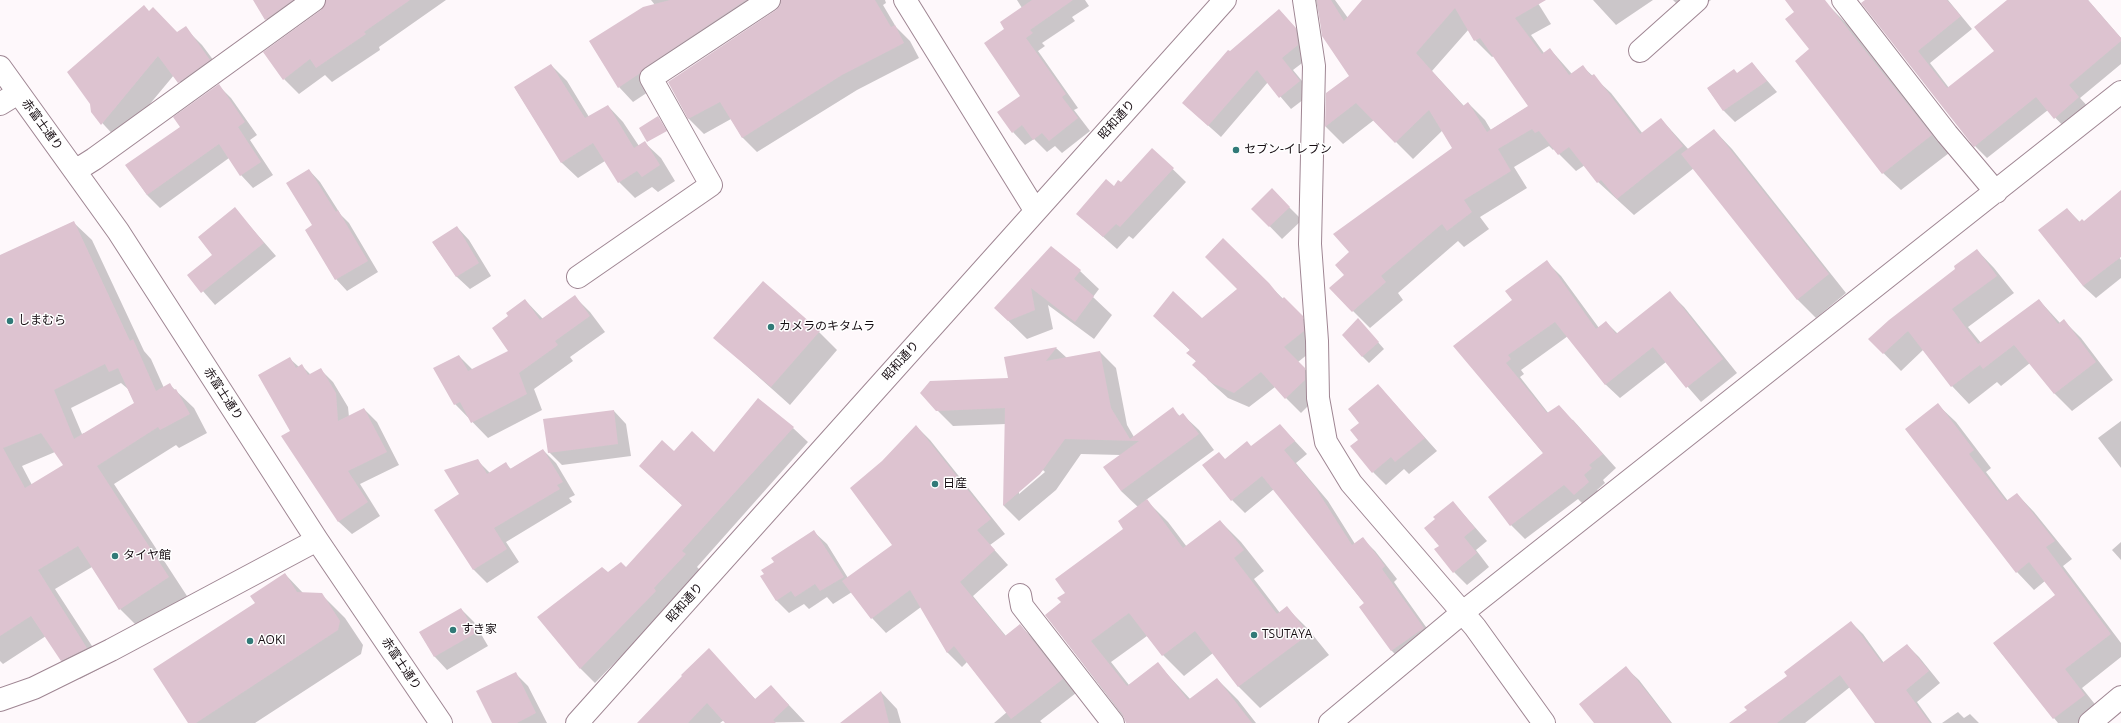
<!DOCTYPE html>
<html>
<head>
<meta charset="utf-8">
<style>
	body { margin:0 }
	canvas { display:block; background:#fef8fb }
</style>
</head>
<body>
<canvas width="2121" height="723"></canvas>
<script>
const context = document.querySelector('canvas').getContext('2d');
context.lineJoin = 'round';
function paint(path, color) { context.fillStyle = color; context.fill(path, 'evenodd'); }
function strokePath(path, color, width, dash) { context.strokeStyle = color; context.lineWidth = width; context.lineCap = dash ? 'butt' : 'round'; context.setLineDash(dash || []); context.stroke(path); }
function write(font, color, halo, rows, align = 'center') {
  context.font = font + ' "Open Sans","Noto Sans JP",sans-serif'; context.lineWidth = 3; context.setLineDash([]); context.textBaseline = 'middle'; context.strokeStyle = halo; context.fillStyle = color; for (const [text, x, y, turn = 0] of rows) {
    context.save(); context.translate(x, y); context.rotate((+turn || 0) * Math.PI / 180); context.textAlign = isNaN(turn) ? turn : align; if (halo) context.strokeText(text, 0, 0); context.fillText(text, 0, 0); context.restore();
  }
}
const shadow = new Path2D(`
	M 254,0 L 446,0 L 379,47 L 380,50 L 332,82 L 325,75 L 299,94 L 284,79 L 327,4 L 322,4 L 281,34 L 266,19 Z
	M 651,0 L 885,0 L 886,3 L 883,5 L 896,27 L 910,41 L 919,58 L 857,90 L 757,152 L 742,137 L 731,119 L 704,134 L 689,119 L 669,82 L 777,11 L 782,3 L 633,102 L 619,87 L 655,5 Z
	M 1017,0 L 1085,0 L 1089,6 L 1072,17 L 1075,21 L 1042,43 L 1045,46 L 1038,51 L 1078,108 L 1074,110 L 1090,131 L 1062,153 L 1055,146 L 1047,152 L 1034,139 L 1025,145 L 1013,132 L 1022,96 L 1006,30 L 1022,8 Z
	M 1316,0 L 1335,0 L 1348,18 L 1363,0 L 1536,0 L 1551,24 L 1531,35 L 1544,53 L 1550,49 L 1572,74 L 1582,66 L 1611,93 L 1643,134 L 1661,119 L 1689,150 L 1714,130 L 1732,149 L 1846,293 L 1816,318 L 1797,299 L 1694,168 L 1634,215 L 1598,182 L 1585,165 L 1576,171 L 1554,149 L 1553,150 L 1549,146 L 1514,167 L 1527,188 L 1480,217 L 1489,229 L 1464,247 L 1458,241 L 1398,293 L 1403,300 L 1370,328 L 1353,311 L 1346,275 L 1454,148 L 1443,130 L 1413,159 L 1374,120 L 1343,144 L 1326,127 L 1327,94 L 1350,76 L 1323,35 ZM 1469,29 L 1475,40 L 1492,57 L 1494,56 L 1529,106 L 1491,130 L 1485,120 L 1468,103 L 1464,106 L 1432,71 Z
	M 1593,0 L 1653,0 L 1616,25 Z
	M 1673,0 L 1711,0 L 1690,17 Z
	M 1811,0 L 1819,0 L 1828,5 L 1851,28 L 1949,153 L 1901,190 L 1883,173 L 1811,49 Z
	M 1867,0 L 1948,0 L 1972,29 L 1930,63 L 1949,88 L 1995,51 L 2008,0 L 2088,0 L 2121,38 L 2121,64 L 2080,98 L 2091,110 L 2067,130 L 2048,110 L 1987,158 L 1975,146 Z
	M 1279,10 L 1307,41 L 1310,57 L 1293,70 L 1312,93 L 1291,109 L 1268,82 L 1221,137 L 1183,103 L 1230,53 Z
	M 149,12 L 178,33 L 185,28 L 202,45 L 226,77 L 196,99 L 174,75 L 119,141 L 92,112 Z
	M 1752,63 L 1777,92 L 1735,122 L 1724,111 L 1708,89 L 1737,74 Z
	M 551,65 L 567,81 L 589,117 L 608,106 L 623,122 L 639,146 L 645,143 L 661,158 L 675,181 L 658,192 L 652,187 L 635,198 L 619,182 L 605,161 L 578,178 L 562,163 L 515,88 Z
	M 219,86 L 231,98 L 257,135 L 250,140 L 273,175 L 253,188 L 241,175 L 229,158 L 160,208 L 147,195 L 127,166 L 181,127 Z
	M 1152,149 L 1186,182 L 1133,239 L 1129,236 L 1117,249 L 1077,214 L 1121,183 Z
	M 309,170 L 320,182 L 341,215 L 349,223 L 378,272 L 347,291 L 336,279 L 307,230 L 314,226 Z
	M 2121,192 L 2121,255 L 2119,257 L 2121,260 L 2121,278 L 2096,298 L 2083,286 L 2067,209 L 2080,222 L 2084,222 Z
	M 1285,203 L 1302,220 L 1282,239 L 1253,209 Z
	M 235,209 L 276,256 L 215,305 L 189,275 L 214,255 Z
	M 73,222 L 92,240 L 144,351 L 151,359 L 164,388 L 170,385 L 194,408 L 207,433 L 179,448 L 176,445 L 114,484 L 187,596 L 138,627 L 120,609 L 92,567 L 55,589 L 105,666 L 80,679 L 61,660 L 46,636 L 3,664 L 0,661 L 0,256 ZM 121,383 L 128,389 L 135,404 L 86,434 L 84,433 L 82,434 L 71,408 ZM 55,452 L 65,466 L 32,485 L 22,466 Z
	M 457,227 L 469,240 L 491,276 L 470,289 L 457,277 L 433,243 Z
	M 1223,240 L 1317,332 L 1318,346 L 1298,362 L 1319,384 L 1319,395 L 1301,413 L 1275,387 L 1249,407 L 1228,398 L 1208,380 L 1197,362 L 1187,353 L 1190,350 L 1154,316 L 1202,319 L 1238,289 Z
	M 1051,247 L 1080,271 L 1099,289 L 1093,297 L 1112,315 L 1094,339 L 1048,305 L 1053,329 L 1027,339 L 995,308 Z
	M 1977,250 L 1994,268 L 2014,293 L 1968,327 L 1981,343 L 2039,300 L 2060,323 L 2064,321 L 2081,338 L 2113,380 L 2072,411 L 2055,394 L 2030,363 L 2001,386 L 1997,382 L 1969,404 L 1952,386 L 1923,350 L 1901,371 L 1870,339 L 1957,269 Z
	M 1547,262 L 1561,276 L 1599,328 L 1606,322 L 1618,334 L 1670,293 L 1684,307 L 1737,373 L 1701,402 L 1666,362 L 1620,398 L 1605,384 L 1568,336 L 1521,370 L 1524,374 L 1520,377 L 1549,414 L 1573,420 L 1616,468 L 1603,480 L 1605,483 L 1597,490 L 1603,496 L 1588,509 L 1578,499 L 1525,539 L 1511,525 L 1490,497 L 1544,454 L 1454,346 L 1514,300 Z
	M 575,297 L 590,312 L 605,332 L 570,357 L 573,361 L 534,389 L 542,410 L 488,438 L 455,404 L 459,356 L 473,370 L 509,352 L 509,317 L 525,300 L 543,319 Z
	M 1364,326 L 1384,349 L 1369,363 L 1362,356 Z
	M 819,332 L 837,350 L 790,405 L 715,338 Z
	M 1056,348 L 1067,358 L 1100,352 L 1116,368 L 1127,425 L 1134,437 L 1172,409 L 1181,417 L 1183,415 L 1199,430 L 1214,450 L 1146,500 L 1168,522 L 1187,547 L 1220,521 L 1241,542 L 1264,571 L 1254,579 L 1280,613 L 1287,608 L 1308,629 L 1329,655 L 1260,708 L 1239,687 L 1213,653 L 1184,676 L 1163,655 L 1147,636 L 1111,662 L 1129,685 L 1158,664 L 1191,700 L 1217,679 L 1238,700 L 1256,723 L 1128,723 L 1046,615 L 1062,602 L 1066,593 L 1125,529 L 1138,507 L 1121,491 L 1120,455 L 1081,454 L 1056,490 L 1019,521 L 1004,506 L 1006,424 L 953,426 L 937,410 L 1010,379 L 1005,358 ZM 1043,470 L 1045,472 L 1019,494 L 1019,491 Z
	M 289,358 L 299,367 L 301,365 L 311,375 L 320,369 L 333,382 L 348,407 L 349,417 L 364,409 L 377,422 L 399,465 L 360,484 L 380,516 L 352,534 L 339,522 L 283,437 L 291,431 Z
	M 1378,385 L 1437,451 L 1409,474 L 1404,469 L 1386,485 L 1373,472 L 1360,440 L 1361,423 Z
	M 1938,405 L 1956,422 L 1991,468 L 1986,472 L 2008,501 L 2017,494 L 2034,512 L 2072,559 L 2063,566 L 2121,643 L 2121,657 L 2082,688 L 2102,713 L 2089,723 L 2058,723 L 1994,644 L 2057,595 L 2045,581 L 2034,590 L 2017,572 Z
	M 614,411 L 626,424 L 631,456 L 562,465 L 549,452 Z
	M 2121,421 L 2121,468 L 2098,438 Z
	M 1280,425 L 1307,454 L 1296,463 L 1328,501 L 1355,544 L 1362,538 L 1375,551 L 1397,579 L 1394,582 L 1436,641 L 1405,664 L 1392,651 L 1360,607 L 1365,604 L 1274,489 L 1245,513 L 1232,500 L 1225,460 L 1252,447 Z
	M 916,426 L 930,440 L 1005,534 L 990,545 L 1008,565 L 973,596 L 1006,636 L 1020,625 L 1034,640 L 1076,693 L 1040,721 L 1042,723 L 994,723 L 1007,712 L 967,662 L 962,667 L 947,652 L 921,607 L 886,633 L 872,618 L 852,592 L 833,604 L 827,597 L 809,609 L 804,604 L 789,613 L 776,600 L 765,575 L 775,562 L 814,532 L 827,544 L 848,578 L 893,545 L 883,462 Z
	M 793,428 L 808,442 L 697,567 L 700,570 L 668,604 L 670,606 L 595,683 L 580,668 L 608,574 L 626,568 L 683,506 L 640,466 L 674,452 L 715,453 Z
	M 543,450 L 556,463 L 575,495 L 569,498 L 572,502 L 506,542 L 519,562 L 487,583 L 474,570 L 436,511 L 460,495 L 477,460 L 490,473 L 506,464 L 511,469 Z
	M 1453,502 L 1487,541 L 1476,550 L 1489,567 L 1467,585 L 1454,572 L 1440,546 Z
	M 2121,542 L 2121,560 L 2112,550 Z
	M 285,574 L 303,593 L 321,594 L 345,618 L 363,645 L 361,654 L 255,723 L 190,723 L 256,603 Z
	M 461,609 L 474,622 L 488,646 L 447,670 L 435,657 L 420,633 Z
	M 1851,622 L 1863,634 L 1884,663 L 1907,645 L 1919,657 L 1940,683 L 1917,702 L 1932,723 L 1876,723 L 1850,687 L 1805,723 L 1730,723 L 1748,710 Z
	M 709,650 L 756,700 L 771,686 L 805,722 L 727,723 L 724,720 L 720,723 L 638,723 Z
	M 1626,668 L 1639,680 L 1672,723 L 1595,723 Z
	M 515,673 L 528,686 L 547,723 L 493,723 Z
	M 881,692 L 897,709 L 901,723 L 851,723 Z
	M 1958,712 L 1964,718 L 1970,714 L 1979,723 L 1942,723 Z`);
const building = new Path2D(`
	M 253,0 L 293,0 L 265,20 Z
	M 326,0 L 410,0 L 364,32 L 366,34 L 316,68 L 310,59 L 283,80 L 263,52 L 321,10 Z
	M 670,0 L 746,0 L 644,68 L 639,74 L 618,88 L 589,41 L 643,7 Z
	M 781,0 L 875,0 L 891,27 L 895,25 L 904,43 L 842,75 L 742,138 L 720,102 L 688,119 L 668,82 L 776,10 L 780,6 Z
	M 1032,0 L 1073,0 L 1030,30 L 1033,33 L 1026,38 L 1066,94 L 1062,97 L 1078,118 L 1049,141 L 1042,133 L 1033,140 L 1022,125 L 1012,133 L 997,112 L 1020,96 L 984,43 L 1004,29 L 1000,22 Z
	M 1317,0 L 1331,0 L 1344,21 L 1362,0 L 1546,0 L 1515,18 L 1542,54 L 1550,48 L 1569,75 L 1583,65 L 1591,76 L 1594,74 L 1640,134 L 1661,118 L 1683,146 L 1617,199 L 1601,180 L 1597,183 L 1569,147 L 1558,155 L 1539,131 L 1535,133 L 1532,129 L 1498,149 L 1511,171 L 1464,200 L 1472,212 L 1447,231 L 1442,224 L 1381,276 L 1386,282 L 1352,312 L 1329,288 L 1344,275 L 1335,265 L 1349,252 L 1333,234 L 1452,148 L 1429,110 L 1395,143 L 1356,103 L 1325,127 L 1326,93 L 1349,76 L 1322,36 ZM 1455,8 L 1474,41 L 1480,38 L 1528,106 L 1487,132 L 1468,102 L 1463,106 L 1416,53 Z
	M 1785,0 L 1825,0 L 1932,135 L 1882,174 L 1795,61 L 1809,49 L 1785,19 L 1794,12 Z
	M 1865,0 L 1947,0 L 1961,16 L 1918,51 L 1947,88 L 1994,51 L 1974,27 L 2007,0 L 2088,0 L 2121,38 L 2121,41 L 2069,85 L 2079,97 L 2054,119 L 2036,97 L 1974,147 L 1861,3 Z
	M 144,5 L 149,11 L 153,7 L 177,32 L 186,26 L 210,60 L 178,83 L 158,56 L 101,125 L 91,112 L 90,104 L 67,72 Z
	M 1279,9 L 1296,28 L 1298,45 L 1282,58 L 1300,81 L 1279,98 L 1257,70 L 1208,126 L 1182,103 L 1228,50 L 1230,51 Z
	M 1752,62 L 1767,81 L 1723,111 L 1707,88 L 1734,69 L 1737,73 Z
	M 551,64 L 585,118 L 608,105 L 634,148 L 645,141 L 660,165 L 642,177 L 637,171 L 618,183 L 593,143 L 561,163 L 514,87 Z
	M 219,84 L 245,122 L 238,127 L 261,162 L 240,176 L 219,144 L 147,195 L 125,165 L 180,127 L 173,117 Z
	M 658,116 L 667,131 L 647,142 L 639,128 Z
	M 1714,129 L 1829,274 L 1797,300 L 1681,154 Z
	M 1152,148 L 1174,168 L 1120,227 L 1116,224 L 1103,237 L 1076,214 L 1106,179 L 1114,186 L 1118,180 L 1121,182 Z
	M 309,169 L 336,212 L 338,210 L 368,261 L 335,280 L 305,230 L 312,225 L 286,183 Z
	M 1272,188 L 1290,207 L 1269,227 L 1251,209 Z
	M 2121,190 L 2121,257 L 2083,286 L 2038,230 L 2067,208 L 2079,222 L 2082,219 L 2084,221 Z
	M 235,207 L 264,243 L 201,293 L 187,275 L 212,255 L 198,237 Z
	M 74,221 L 130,341 L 133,339 L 156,391 L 170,383 L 174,390 L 176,389 L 190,414 L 160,430 L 158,427 L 97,466 L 169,577 L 119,610 L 78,546 L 38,570 L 87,648 L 61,661 L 31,616 L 0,636 L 0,255 ZM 105,364 L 109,372 L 118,368 L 134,403 L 74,439 L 54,390 ZM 41,433 L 63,465 L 25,488 L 3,448 Z
	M 457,226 L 479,263 L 456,277 L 432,242 Z
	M 1223,238 L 1269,283 L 1282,299 L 1284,297 L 1303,316 L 1304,331 L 1284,347 L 1305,368 L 1305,380 L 1285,399 L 1261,372 L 1234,393 L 1212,383 L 1192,365 L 1196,361 L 1186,353 L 1190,350 L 1153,316 L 1173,291 L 1202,318 L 1237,289 L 1205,257 Z
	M 1051,246 L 1081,270 L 1074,279 L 1094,296 L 1075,322 L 1031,288 L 1035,310 L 1008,321 L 994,308 Z
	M 1977,249 L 1997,276 L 1952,309 L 1978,344 L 2039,299 L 2058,324 L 2064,319 L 2096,362 L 2054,394 L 2014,345 L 1983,369 L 1980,365 L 1951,387 L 1908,331 L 1883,354 L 1868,339 L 1889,320 L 1955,269 L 1954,266 Z
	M 1547,260 L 1596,329 L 1606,321 L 1616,334 L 1670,291 L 1723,359 L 1686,388 L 1653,347 L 1605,385 L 1555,322 L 1508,355 L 1511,359 L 1506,363 L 1547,413 L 1559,405 L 1603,454 L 1589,465 L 1592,468 L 1584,475 L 1589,482 L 1574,495 L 1564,485 L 1510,526 L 1488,497 L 1543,453 L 1453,346 L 1512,300 L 1505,291 Z
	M 763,281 L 820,331 L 771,387 L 713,338 Z
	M 575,295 L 590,316 L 555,341 L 558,345 L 519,373 L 527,394 L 471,423 L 460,402 L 454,405 L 433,368 L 459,355 L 468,371 L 508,351 L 492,328 L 508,316 L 506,313 L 525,299 L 540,320 Z
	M 1358,318 L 1379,342 L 1362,357 L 1342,335 Z
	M 1057,347 L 1046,361 L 1100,351 L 1111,408 L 1130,439 L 1173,407 L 1179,416 L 1183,413 L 1199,434 L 1121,491 L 1103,467 L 1139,441 L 1065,439 L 1040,474 L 1003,506 L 1005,408 L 936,411 L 920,393 L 930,381 L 1008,378 L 1004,357 Z
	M 290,357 L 296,368 L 302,364 L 308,375 L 321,368 L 336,393 L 338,421 L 364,408 L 387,452 L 348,471 L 368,502 L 338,522 L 281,436 L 290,431 L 258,375 Z
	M 1378,384 L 1425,438 L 1395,462 L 1391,457 L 1372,473 L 1350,446 L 1358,440 L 1350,430 L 1359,423 L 1348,409 Z
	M 758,398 L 794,427 L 682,551 L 686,554 L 654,588 L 656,591 L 580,669 L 537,617 L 602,567 L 608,572 L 621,562 L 626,567 L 682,505 L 639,466 L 662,440 L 674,451 L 692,431 L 714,452 Z
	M 1938,403 L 1974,450 L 1969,454 L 2006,501 L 2017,493 L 2055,541 L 2046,547 L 2111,634 L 2065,669 L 2085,695 L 2053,719 L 1993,643 L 2055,595 L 2029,562 L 2016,573 L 1905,429 Z
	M 614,410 L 618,444 L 548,453 L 543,419 Z
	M 1280,424 L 1295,441 L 1284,450 L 1315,487 L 1352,545 L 1363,537 L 1385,566 L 1382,569 L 1424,628 L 1391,651 L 1359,607 L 1364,603 L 1262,476 L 1231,501 L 1202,465 L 1219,452 L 1225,459 L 1247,441 L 1251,446 Z
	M 916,425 L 991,519 L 977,530 L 995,550 L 960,582 L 1005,636 L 1020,624 L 1063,679 L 1011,719 L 954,646 L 947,653 L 910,590 L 871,619 L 842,581 L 892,545 L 850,488 L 882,461 Z
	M 543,449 L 563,482 L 557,485 L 560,489 L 494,528 L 507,549 L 473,570 L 434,510 L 459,494 L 444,470 L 478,459 L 487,474 L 506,462 L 510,469 Z
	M 1147,499 L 1183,548 L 1220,520 L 1244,550 L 1234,558 L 1277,614 L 1287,606 L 1309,634 L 1238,687 L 1195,631 L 1162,656 L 1129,613 L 1091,641 L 1127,686 L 1158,662 L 1188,700 L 1217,678 L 1252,723 L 1126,723 L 1123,715 L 1045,615 L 1061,602 L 1057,598 L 1065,593 L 1055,579 L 1123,529 L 1118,521 Z
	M 1453,501 L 1475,528 L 1464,537 L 1477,553 L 1453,573 L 1434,549 L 1439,546 L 1424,528 L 1435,519 L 1433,517 Z
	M 814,530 L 844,577 L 820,591 L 815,584 L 795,597 L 791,591 L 776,601 L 760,576 L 764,574 L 761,570 L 774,562 L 771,558 Z
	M 285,573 L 297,592 L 322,593 L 340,621 L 338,630 L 196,723 L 188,723 L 153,669 L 255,603 L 250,596 Z
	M 461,608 L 476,633 L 434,657 L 419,632 Z
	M 1851,621 L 1882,663 L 1907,644 L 1929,671 L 1906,690 L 1930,723 L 1875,723 L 1840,675 L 1777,723 L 1729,723 L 1747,710 L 1744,707 L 1787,676 L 1784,672 Z
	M 709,648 L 755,699 L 771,685 L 789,705 L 773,720 L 776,723 L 725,723 L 707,703 L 688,723 L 637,723 L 682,676 L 681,675 Z
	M 1626,666 L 1646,691 L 1671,723 L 1594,723 L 1579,704 Z
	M 516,672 L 536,713 L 517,723 L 492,723 L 476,691 Z
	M 881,691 L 889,723 L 840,723 Z`);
const minor = new Path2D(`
	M 905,0 L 1035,210
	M 1304,0 L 1314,66 L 1310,244 L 1317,341 L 1318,398 L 1326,442 L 1351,483 L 1475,627 L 1544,723
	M 1843,0 L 1947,134 L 1996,192
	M 1640,51 L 1697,0
	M 0,67 L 118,231 L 317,540 L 441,723
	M 0,104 L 18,93
	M 75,171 L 94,159 L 314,0
	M 578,277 L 711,185 L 651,78 L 769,0
	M 1020,595 L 1022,606 L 1113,723
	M 0,700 L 34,688 L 111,650 L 317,540
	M 577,723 L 1225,0
	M 1330,723 L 1462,613 L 2121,92
	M 2090,723 L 2121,697`);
const markers = [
	[1236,150,4,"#317a78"],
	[10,321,4,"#317a78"],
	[771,327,4,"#317a78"],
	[935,484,4,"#317a78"],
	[115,556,4,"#317a78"],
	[453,630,4,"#317a78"],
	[1254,635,4,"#317a78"],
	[250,641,4,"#317a78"]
];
const streetNames = [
	["昭和通り",1117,120,-48],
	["赤富士通り",42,125,54],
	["昭和通り",901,361,-48],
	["赤富士通り",223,394,57],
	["昭和通り",685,603,-48],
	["赤富士通り",401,664,56]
];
const poiNames = [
	["セブン-イレブン",1244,150],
	["しまむら",18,321],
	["カメラのキタムラ",779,327],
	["日産",943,484],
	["タイヤ館",123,556],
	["すき家",461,630],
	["TSUTAYA",1262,635],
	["AOKI",258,641]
];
paint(shadow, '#0003');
paint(building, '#ddc3d0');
strokePath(minor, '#9f8693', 24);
strokePath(minor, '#fff', 22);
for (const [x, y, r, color] of markers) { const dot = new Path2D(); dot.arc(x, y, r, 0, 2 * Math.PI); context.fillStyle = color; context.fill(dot); strokePath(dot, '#fff', 1.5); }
write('12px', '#170e13', '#fff', streetNames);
write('12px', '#170e13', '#fff', poiNames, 'left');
</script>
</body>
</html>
